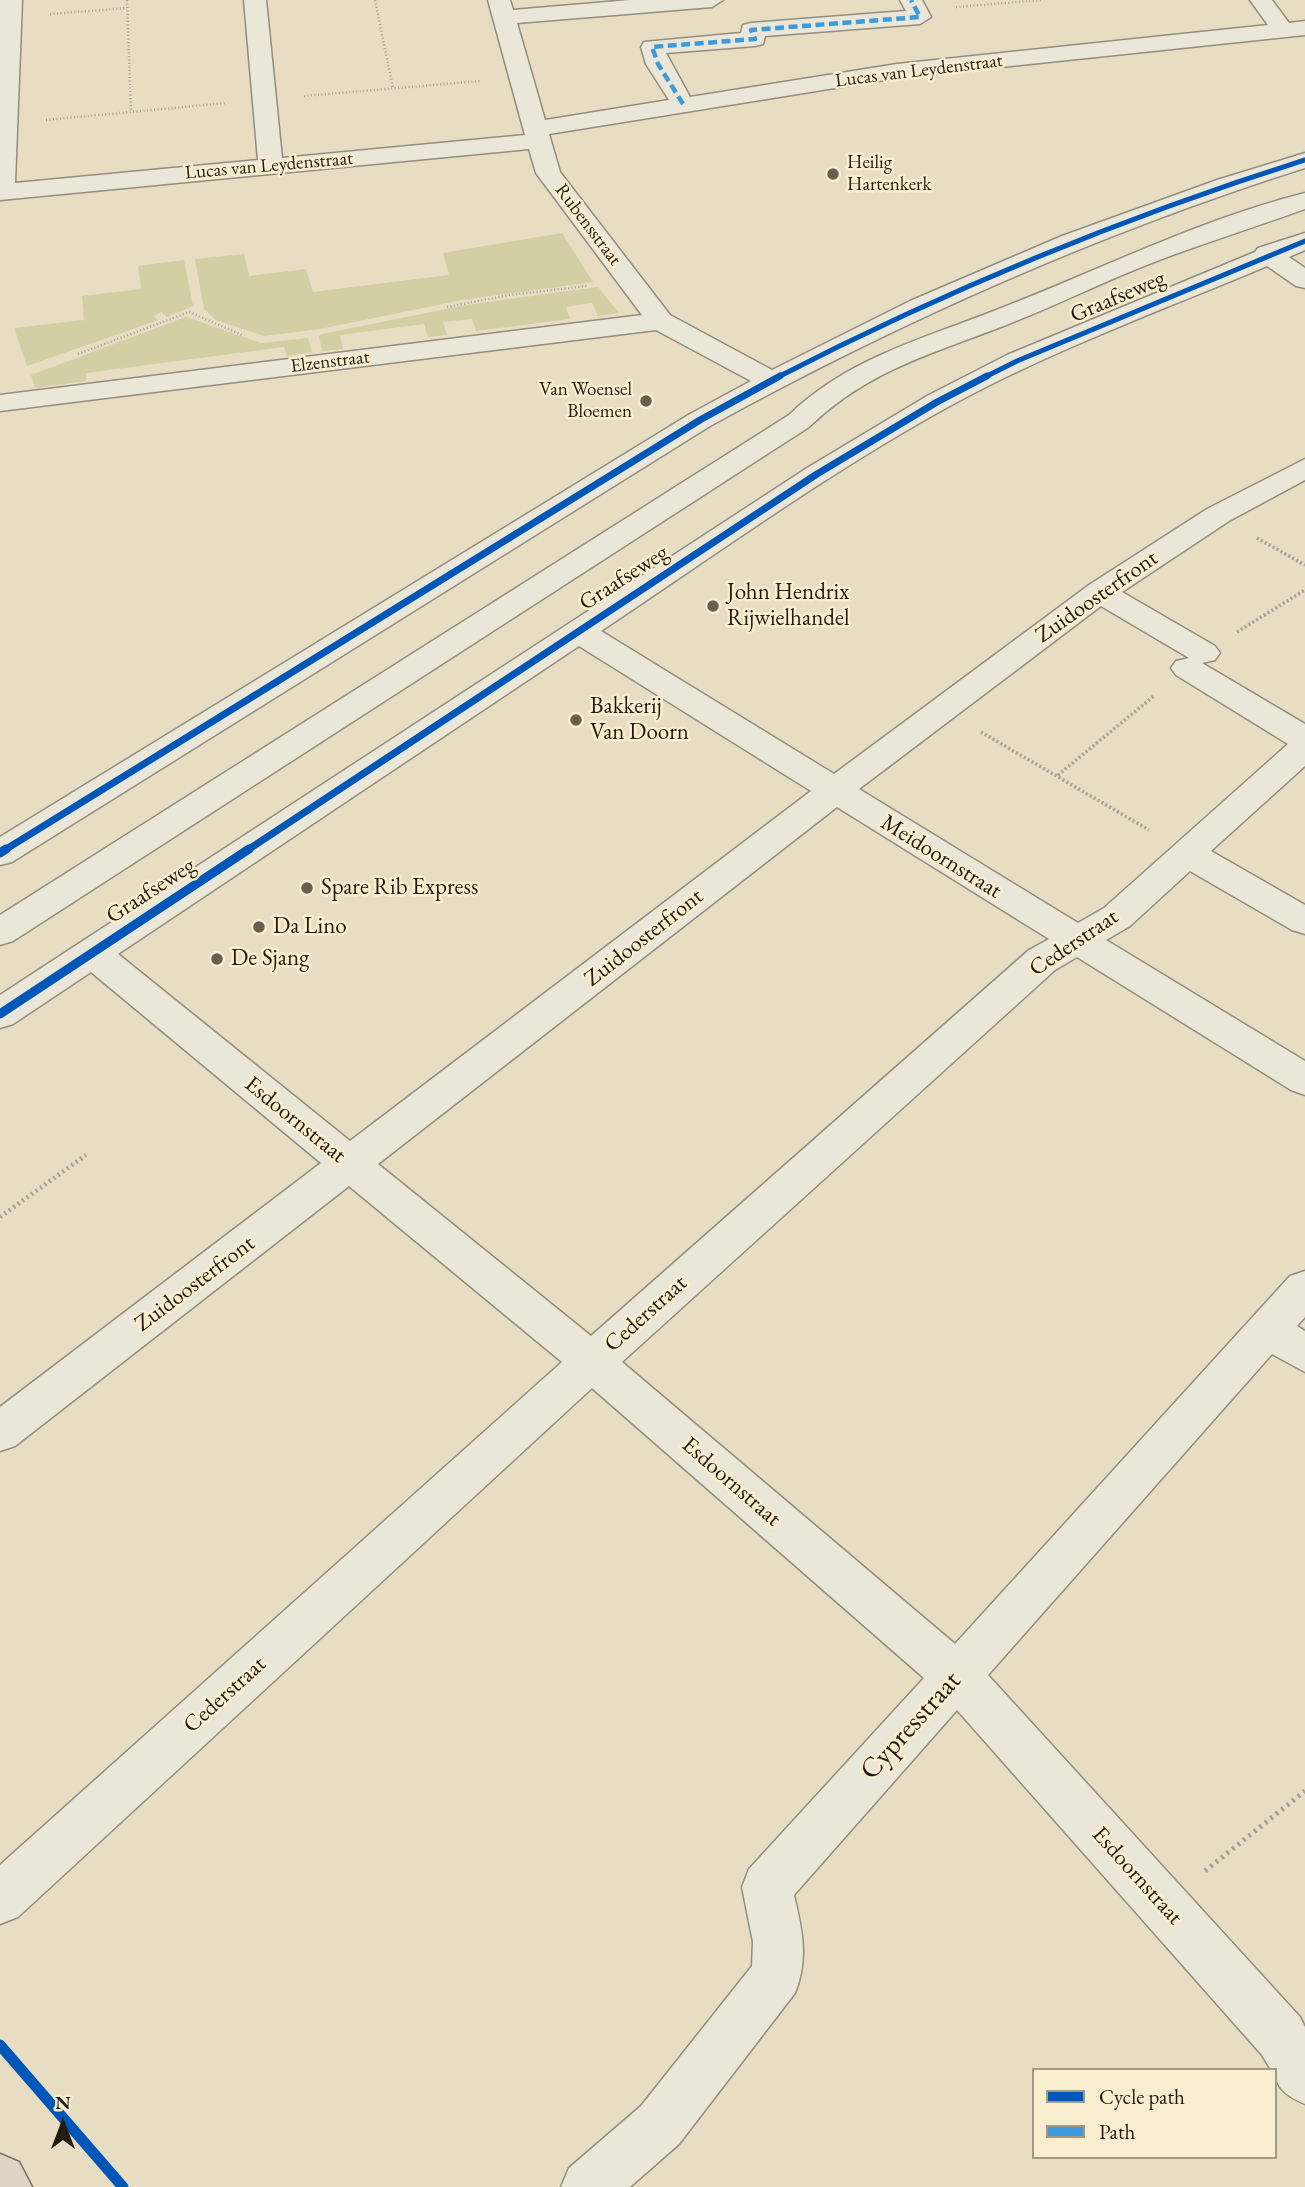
<!DOCTYPE html>
<html>
<head>
<meta charset="utf-8">
<style>
	body { margin:0 }
	#map { position:relative; width:1305px; height:2187px; overflow:hidden; background:#e6ddc3; font-family:"EB Garamond",serif }
	canvas { display:block }
	.legend { position:absolute; left:1032px; top:2068px; width:245px; height:91px; box-sizing:border-box; background:#f8eecf; border:2px solid #a39a83; margin:0; padding:9px 12px; list-style:none; font-size:21px; color:#231b12 }
	.legend li { display:flex; align-items:center; gap:14px; height:35px }
	.legend b { width:35px; border:2px solid #a39a83 }
	.north { position:absolute; left:28px; top:2089px; width:70px; height:70px; -webkit-text-stroke:5px #f8eecf; paint-order:stroke; rotate:0deg; font-size:19px; font-weight:700; line-height:28px; text-align:center; color:#231b12 }
	.north::after { content:''; display:block; margin:auto; width:24px; height:32px; background:#231b12; clip-path:polygon(50% 0,100% 100%,50% 72%,0 100%) }
</style>
</head>
<body>
<div id="map">
<canvas width="1305" height="2187"></canvas>
<ul class="legend">
<li><b style="height:9px;background:#0057b8"></b>Cycle path</li>
<li><b style="height:9px;background:#3c9bde"></b>Path</li>
</ul>
<div class="north">N</div>
</div>
<script>
const context = document.querySelector('canvas').getContext('2d');
context.lineJoin = 'round';
function paint(path, color) { context.fillStyle = color; context.fill(path, 'evenodd'); }
function strokePath(path, color, width, dash) { context.strokeStyle = color; context.lineWidth = width; context.lineCap = dash ? 'butt' : 'round'; context.setLineDash(dash || []); context.stroke(path); }
function write(font, color, halo, rows, align = 'center') {
  context.font = font + ' "EB Garamond",serif'; context.lineWidth = 5; context.setLineDash([]); context.textBaseline = 'middle'; context.strokeStyle = halo; context.fillStyle = color; for (const [text, x, y, turn = 0] of rows) {
    context.save(); context.translate(x, y); context.rotate((+turn || 0) * Math.PI / 180); context.textAlign = isNaN(turn) ? turn : align; if (halo) context.strokeText(text, 0, 0); context.fillText(text, 0, 0); context.restore();
  }
}
const green = new Path2D(`
	M 562,233 L 593,282 L 462,300 L 320,329 L 264,336 L 216,320 L 204,309 L 195,259 L 244,254 L 249,276 L 306,269 L 313,292 L 449,275 L 443,253 Z
	M 184,260 L 193,306 L 167,317 L 161,312 L 153,316 L 158,320 L 27,366 L 14,328 L 84,320 L 82,296 L 141,289 L 138,266 Z
	M 598,287 L 619,313 L 598,316 L 592,303 L 566,307 L 570,319 L 476,331 L 472,319 L 443,322 L 447,335 L 428,337 L 424,324 L 340,335 L 343,349 L 322,351 L 319,336 L 322,334 L 466,305 Z
	M 186,317 L 261,343 L 308,338 L 312,352 L 287,356 L 284,347 L 86,373 L 86,381 L 35,388 L 31,375 Z`);
const pathFar3 = new Path2D(`
	M 127,0 L 131,112
	M 375,0 L 393,88
	M 956,7 L 1042,0
	M 50,14 L 127,8
	M 304,96 L 480,81
	M 46,120 L 226,103
	M 447,307 L 509,295 L 587,286
	M 78,354 L 189,312 L 242,335`);
const pathFar2 = new Path2D(`
	M 1257,538 L 1305,565
	M 1237,632 L 1305,590
	M 981,732 L 1149,830
	M 1058,775 L 1155,695`);
const pathFar1 = new Path2D(`
	M 0,1217 L 86,1155`);
const path = new Path2D(`
	M 1205,1871 L 1305,1791`);
const minor = new Path2D(`
	M 0,0 L 22,0 L 15,183 L 258,160 L 244,0 L 266,0 L 282,158 L 525,135 L 488,0 L 510,0 L 513,10 L 630,0 L 723,0 L 712,7 L 517,23 L 545,120 L 669,100 L 646,64 L 641,47 L 644,42 L 741,33 L 743,25 L 751,23 L 906,11 L 900,0 L 922,0 L 931,17 L 920,24 L 765,36 L 763,44 L 755,46 L 666,53 L 690,97 L 897,64 L 1268,25 L 1250,0 L 1272,0 L 1289,23 L 1305,21 L 1305,35 L 897,78 L 549,134 L 560,172 L 670,315 L 772,370 L 910,301 L 1062,236 L 1217,180 L 1305,153 L 1305,168 C 1097,234 901,321 710,426 L 12,862 L 0,865 L 0,837 L 690,414 L 751,381 L 656,330 L 0,411 L 0,395 L 642,315 L 536,173 L 529,149 L 0,200 Z
	M 1305,193 L 1305,209 C 1255,227 1204,243 1154,262 C 1104,281 1056,306 1006,325 C 932,354 868,370 809,427 L 13,941 L 0,945 L 0,915 L 789,415 C 845,361 915,341 986,314 C 1092,274 1194,221 1305,193 Z
	M 1305,233 L 1305,250 L 1289,257 L 1305,268 L 1305,288 L 1296,286 L 1267,266 C 1160,311 1050,351 948,407 C 828,473 715,555 601,631 L 834,774 L 1089,585 L 1207,509 L 1305,459 L 1305,480 L 1229,521 L 1122,592 L 1215,646 L 1220,653 L 1215,660 L 1202,663 L 1305,724 L 1305,766 L 1211,851 L 1305,905 L 1305,934 L 1292,930 L 1190,871 L 1130,926 L 1106,940 L 1305,1061 L 1305,1095 L 1291,1090 L 1077,957 L 1055,970 L 622,1362 L 955,1644 L 1290,1276 L 1305,1271 L 1305,1317 L 1297,1326 L 1305,1331 L 1305,1372 L 1272,1354 L 988,1675 L 1300,2017 L 1305,2027 L 1305,2104 C 1289,2097 1275,2089 1275,2070 L 1271,2070 L 1262,2055 L 957,1710 L 794,1895 C 802,1929 809,1959 795,1993 L 679,2144 L 630,2187 L 561,2187 L 569,2168 L 641,2106 L 752,1966 L 753,1942 L 742,1887 L 749,1869 L 924,1678 L 592,1388 L 18,1917 L 0,1924 L 0,1865 L 562,1362 L 349,1186 L 15,1446 L 0,1451 L 0,1407 L 321,1163 L 91,972 L 13,1024 L 0,1028 L 0,995 L 807,468 L 927,396 L 1007,355 L 1255,252 L 1258,248 ZM 1101,606 L 1189,658 L 1176,661 L 1171,668 L 1176,675 L 1288,744 L 1104,908 L 1078,923 L 859,789 ZM 579,646 L 811,791 L 350,1141 L 118,954 ZM 837,807 L 1049,939 L 1029,950 L 591,1336 L 378,1164 Z`);
const major = new Path2D(`
	M 0,2154 L 19,2162 L 32,2187 L 0,2187 Z`);
const quiet = new Path2D(`
	M 683,104 L 658,64 L 652,47 L 755,39 L 751,30 L 920,17 L 911,0`);
const cyclewayFar3 = new Path2D(`
	M 776,378 C 947,290 1122,218 1305,160
	M 983,378 L 1017,361 L 1305,241`);
const cyclewayFar2 = new Path2D(`
	M 3,851 L 700,420 L 780,376
	M 246,851 L 817,474 L 937,402 L 987,376`);
const cyclewayFar1 = new Path2D(`
	M 0,853 L 6,849
	M 0,1014 L 249,849`);
const cycleway = new Path2D(`
	M 0,2045 L 123,2187`);
const markers = [
	[833,174,7,"#675f50"],
	[646,401,7,"#675f50"],
	[713,606,7,"#675f50"],
	[576,720,7,"#675f50"],
	[307,888,7,"#675f50"],
	[259,927,7,"#675f50"],
	[217,959,7,"#675f50"]
];
const farStreetnames = [
	["Lucas van Leydenstraat",919,71,-7],
	["Lucas van Leydenstraat",269,166,-5],
	["Rubensstraat",588,225,53],
	["Elzenstraat",330,362,-7]
];
const farPoinames = [
	["Heilig",847,163],
	["Hartenkerk",847,185],
	["Van Woensel",632,390,"right"],
	["Bloemen",632,412,"right"]
];
const streetNames = [
	["Graafseweg",1118,297,-23],
	["Graafseweg",624,578,-33],
	["Zuidoosterfront",1097,597,-35],
	["Meidoornstraat",941,857,32],
	["Graafseweg",151,891,-33],
	["Zuidoosterfront",644,938,-38],
	["Cederstraat",1074,943,-34],
	["Esdoornstraat",295,1120,39],
	["Zuidoosterfront",195,1284,-37],
	["Cederstraat",646,1314,-42],
	["Esdoornstraat",731,1482,41],
	["Cederstraat",225,1695,-42],
	["Esdoornstraat",1137,1876,48]
];
const poiNames = [
	["John Hendrix",727,593],
	["Rijwielhandel",727,619],
	["Bakkerij",590,707],
	["Van Doorn",590,733],
	["Spare Rib Express",321,888],
	["Da Lino",273,927],
	["De Sjang",231,959]
];
const nearStreetnames = [
	["Cypresstraat",911,1726,-48]
];
paint(green, '#d2cfa4');
strokePath(minor, '#928d7d', 3);
strokePath(major, '#777265', 3);
strokePath(pathFar3, '#a5a095', 2.5, [1, 2.5]);
strokePath(pathFar2, '#a5a095', 3.5, [2, 2.5]);
strokePath(pathFar1, '#a5a095', 4.5, [2, 3.5]);
strokePath(path, '#a5a095', 5, [2.5, 4.5]);
paint(minor, '#eae6d8');
paint(major, '#ded5c3');
strokePath(quiet, '#3c9bde', 4.5, [9, 4.5]);
strokePath(cyclewayFar3, '#0057b8', 5);
strokePath(cyclewayFar2, '#0057b8', 7);
strokePath(cyclewayFar1, '#0057b8', 9);
strokePath(cycleway, '#0057b8', 11);
for (const [x, y, r, color] of markers) { const dot = new Path2D(); dot.arc(x, y, r, 0, 2 * Math.PI); context.fillStyle = color; context.fill(dot); strokePath(dot, '#f8eecf', 2.5); }
write('19px', '#231b12', '#f8eecf', farStreetnames);
write('19px', '#231b12', '#f8eecf', farPoinames, 'left');
write('23px', '#231b12', '#f8eecf', streetNames);
write('23px', '#231b12', '#f8eecf', poiNames, 'left');
write('28px', '#231b12', '#f8eecf', nearStreetnames);
</script>
</body>
</html>
